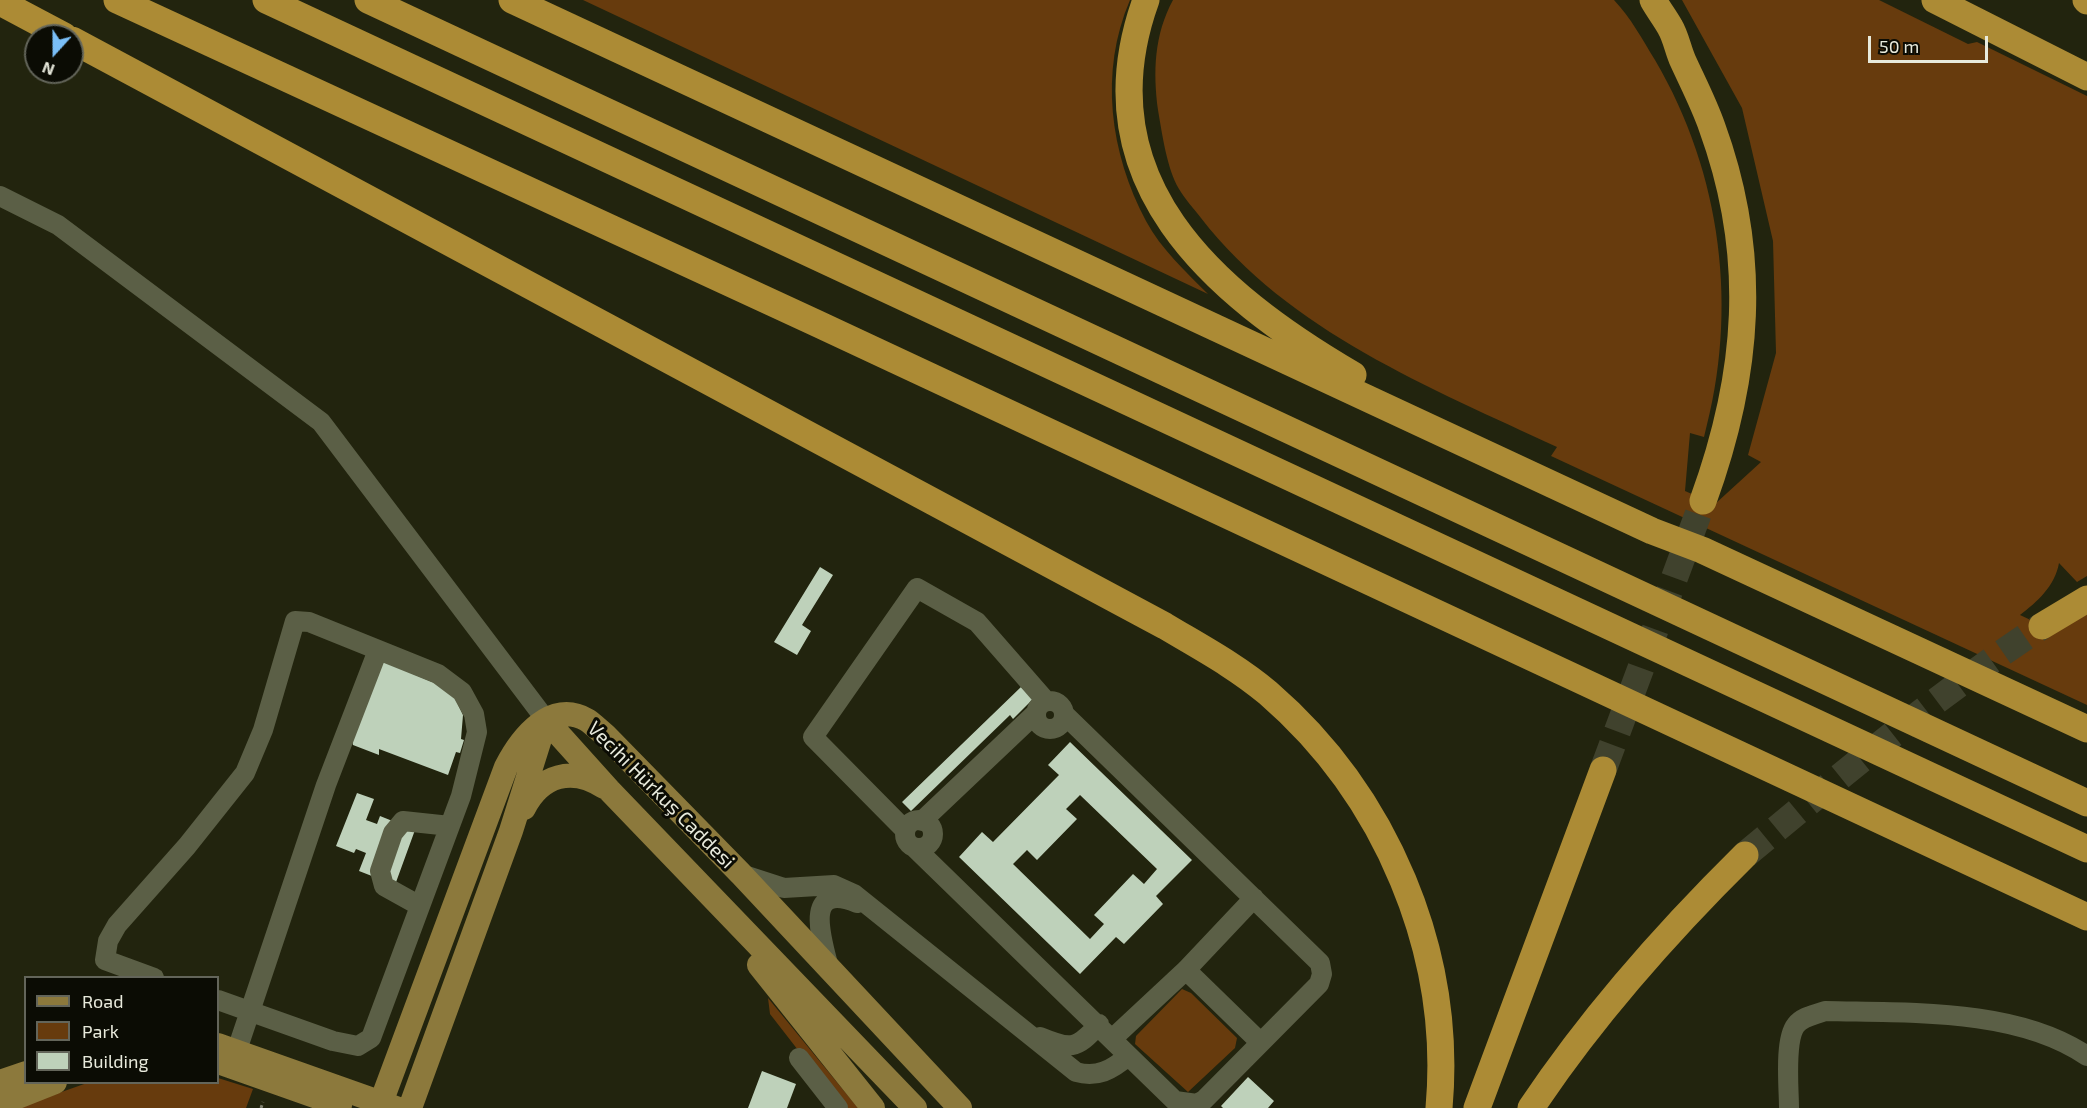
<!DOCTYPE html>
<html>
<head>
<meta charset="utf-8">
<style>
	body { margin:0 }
	#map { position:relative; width:2087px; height:1108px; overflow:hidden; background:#22240e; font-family:"Exo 2",sans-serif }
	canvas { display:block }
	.legend { position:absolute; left:24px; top:976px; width:195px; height:108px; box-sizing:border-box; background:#0b0c04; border:2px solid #63655a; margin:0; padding:8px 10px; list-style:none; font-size:18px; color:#e8eadc }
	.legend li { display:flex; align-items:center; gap:12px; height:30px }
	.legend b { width:30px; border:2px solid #63655a }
	.north { position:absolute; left:24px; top:24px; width:60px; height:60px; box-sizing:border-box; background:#0b0c04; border:2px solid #63655a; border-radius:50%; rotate:201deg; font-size:16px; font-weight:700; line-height:24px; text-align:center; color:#e8eadc }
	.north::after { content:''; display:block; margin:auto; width:21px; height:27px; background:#7abff8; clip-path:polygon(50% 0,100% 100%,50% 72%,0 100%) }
	.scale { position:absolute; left:1868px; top:36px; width:120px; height:27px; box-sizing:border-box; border:3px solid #e8eadc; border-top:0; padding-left:8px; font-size:18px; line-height:21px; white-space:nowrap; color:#e8eadc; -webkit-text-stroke:4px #0b0c04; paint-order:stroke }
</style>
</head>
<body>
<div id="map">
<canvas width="2087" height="1108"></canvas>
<ul class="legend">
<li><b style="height:8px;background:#8c793c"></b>Road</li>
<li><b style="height:16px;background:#673b0d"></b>Park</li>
<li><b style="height:16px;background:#bed1ba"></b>Building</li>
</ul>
<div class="north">N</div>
<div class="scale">50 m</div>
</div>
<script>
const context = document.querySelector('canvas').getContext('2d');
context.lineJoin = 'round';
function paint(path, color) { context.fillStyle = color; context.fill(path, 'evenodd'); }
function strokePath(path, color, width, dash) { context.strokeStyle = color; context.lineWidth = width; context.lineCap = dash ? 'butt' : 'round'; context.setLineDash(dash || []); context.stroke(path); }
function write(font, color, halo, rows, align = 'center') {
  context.font = font + ' "Exo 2",sans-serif'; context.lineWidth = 6; context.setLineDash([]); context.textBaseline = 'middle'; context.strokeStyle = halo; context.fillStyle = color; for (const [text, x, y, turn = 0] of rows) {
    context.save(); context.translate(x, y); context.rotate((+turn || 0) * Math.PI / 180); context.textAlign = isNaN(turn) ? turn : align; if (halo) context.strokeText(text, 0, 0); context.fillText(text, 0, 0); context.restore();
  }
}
const green = new Path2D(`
	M 583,0 L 1130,0 C 1099,72 1110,153 1146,221 C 1161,249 1186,272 1208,294 Z
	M 1173,0 L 1614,0 C 1631,18 1642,39 1655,60 C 1722,174 1739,310 1704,437 L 1690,433 L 1685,491 L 1715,504 L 1761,462 L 1748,455 L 1776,353 L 1773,241 L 1742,108 L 1682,0 L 1879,0 L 1968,44 L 1977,42 L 2087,96 L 2087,576 L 2077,582 L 2059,563 C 2055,586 2037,602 2020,615 L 2052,630 L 2087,614 L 2087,705 L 1551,456 L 1557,447 C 1431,388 1288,331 1201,218 C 1194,209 1185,199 1179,189 C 1167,169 1162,133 1158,110 C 1153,72 1154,35 1173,0 Z
	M 1182,989 L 1191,993 L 1237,1038 L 1235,1048 L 1188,1092 L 1135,1044 L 1136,1036 Z
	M 768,998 L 858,1108 L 843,1108 L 770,1014 Z
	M 218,1078 L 253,1089 L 246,1108 L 16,1108 L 87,1083 L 218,1082 Z`);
const building = new Path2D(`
	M 820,567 L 833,575 L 802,625 L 811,631 L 797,655 L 774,642 Z
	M 385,662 L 451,690 L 463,715 L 461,739 L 464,740 L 460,753 L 456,752 L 448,775 L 379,749 L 379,755 L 353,745 L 352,740 L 380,664 Z
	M 1021,687 L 1033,699 L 1013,719 L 1010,715 L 911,811 L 902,802 Z
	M 1070,742 L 1192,860 L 1156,896 L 1163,904 L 1124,944 L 1116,937 L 1080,974 L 959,857 L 982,832 L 993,842 L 1059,775 L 1048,765 ZM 1080,795 L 1157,869 L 1144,884 L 1133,874 L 1094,915 L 1104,924 L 1090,939 L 1013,864 L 1027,850 L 1037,860 L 1077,819 L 1066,809 Z
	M 357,793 L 374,799 L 366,820 L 377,824 L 380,816 L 415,830 L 395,885 L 359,871 L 366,853 L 356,849 L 354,853 L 336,846 Z
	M 762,1071 L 796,1084 L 787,1108 L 748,1108 Z
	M 1248,1077 L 1274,1101 L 1268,1108 L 1223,1108 L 1221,1106 Z`);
const highwayTunnel = new Path2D(`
	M 1603,770 L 1703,501
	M 1745,855 C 1842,775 1937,695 2042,626`);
const path = new Path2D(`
	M 261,1108 L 263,1102`);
const minor = new Path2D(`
	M 0,196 L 58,225 L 321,422 L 546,720
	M1036 715a14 14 0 1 1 28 0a14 14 0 1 1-28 0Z
	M905 834a14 14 0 1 1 28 0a14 14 0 1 1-28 0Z
	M 922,821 L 1036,713
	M 905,830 L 813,737 L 917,588 L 977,622 L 1046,701
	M 915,848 L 1175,1101 L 1197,1104 L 1204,1100 L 1319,984 L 1322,974 L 1320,963 L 1064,714
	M 744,875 L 784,888 L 834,885 L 854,894 L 1076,1072 C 1097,1078 1112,1070 1128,1056
	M 420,906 L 384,886 L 380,871 L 393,833 L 403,821 L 450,826
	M 829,968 C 822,940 802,881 857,903
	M 1186,970 L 1260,1042
	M 154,978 L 105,960 L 108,941 L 117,925 L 187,846 L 245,773 L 263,730 L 295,621 L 309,622 L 438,674 L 462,692 L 474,714 L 477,732 L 461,796 L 371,1038 L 358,1046 L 333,1041 L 218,1000
	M 1040,1037 C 1069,1049 1076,1051 1099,1024
	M 1112,1039 L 1186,970 L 1254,898
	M 237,1050 L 326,785 L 378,650
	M 799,1058 L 838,1108
	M 1789,1108 C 1789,1088 1784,1040 1796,1025 C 1803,1016 1815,1015 1825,1011 C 1908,1013 2017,1008 2087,1056`);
const major = new Path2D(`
	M 546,720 L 609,790 L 915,1108
	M 524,808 C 541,775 572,766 604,787
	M 759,965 L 873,1108
	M 218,1045 L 396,1108
	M 218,1062 L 340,1105
	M 0,1082 L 26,1073
	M 0,1104 L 55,1082
	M 379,1108 L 506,767 C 521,738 551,699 587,720 C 593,724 599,730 605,735 L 741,874 L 960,1108
	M 410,1108 L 511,831 L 546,720`);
const highway = new Path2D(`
	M 117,0 L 816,323 L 2087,917
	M 266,0 L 2087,849
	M 368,0 L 2087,803
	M 512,0 L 1652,531 L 1702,550 L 2087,729
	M 1146,0 C 1081,180 1213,293 1353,375
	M 1653,0 C 1658,9 1665,18 1670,27 C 1676,37 1678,50 1683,61 C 1693,83 1704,104 1712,127 C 1759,256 1749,375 1703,501
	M 1935,0 L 2087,77
	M 2086,0 L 2087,1
	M 0,2 L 64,36
	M 72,40 L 1165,626 C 1200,647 1236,666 1268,693 C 1386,795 1453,952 1439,1108
	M 2042,626 L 2087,599
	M 1477,1108 L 1603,770
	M 1531,1108 C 1593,1015 1666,933 1745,855`);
const streetNames = [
	["Vecihi Hürkuş Caddesi",661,795,45]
];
paint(green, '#673b0d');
paint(building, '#bed1ba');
strokePath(highwayTunnel, '#40422d', 27, [27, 14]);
strokePath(path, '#828472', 3, [3, 3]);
strokePath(minor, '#5b5f46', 20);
strokePath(major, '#8c793c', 24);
strokePath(highway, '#ac8b35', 27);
write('20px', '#e8eadc', '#0b0c04', streetNames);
</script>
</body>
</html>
